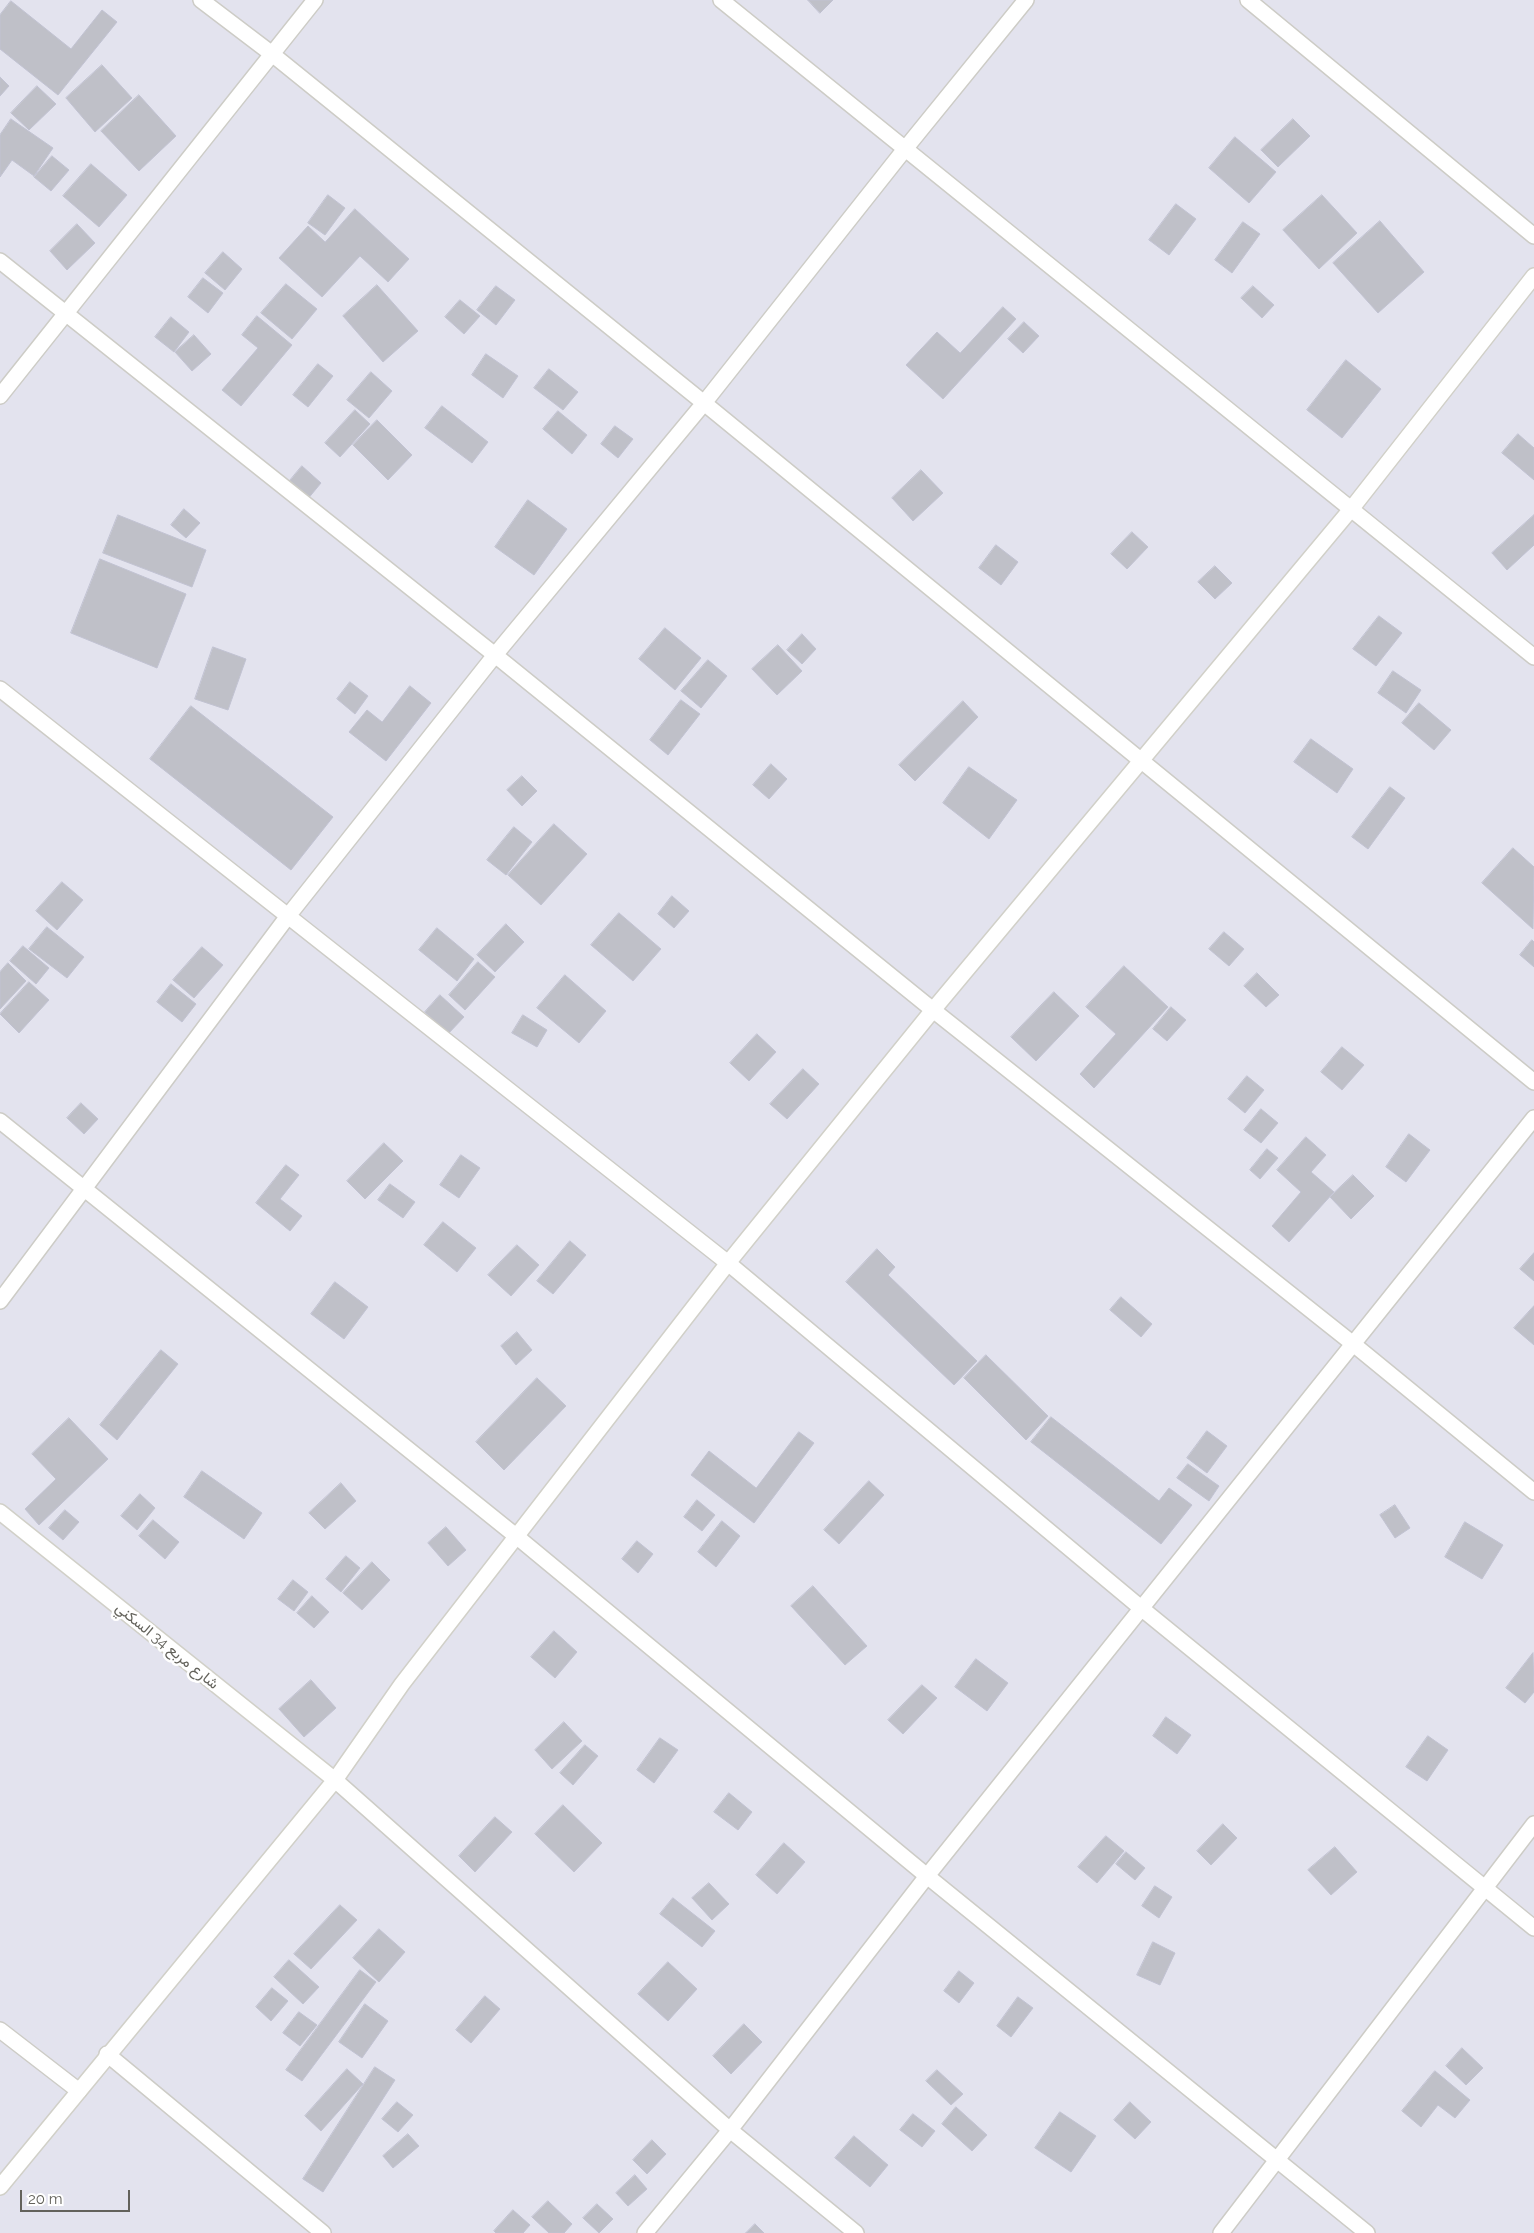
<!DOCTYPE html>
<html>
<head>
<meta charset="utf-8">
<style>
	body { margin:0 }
	#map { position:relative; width:1534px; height:2233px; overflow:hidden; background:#e3e3ee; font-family:Raleway,sans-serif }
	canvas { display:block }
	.scale { position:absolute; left:20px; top:2190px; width:110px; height:22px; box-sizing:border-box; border:2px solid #63625b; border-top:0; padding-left:6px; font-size:15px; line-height:18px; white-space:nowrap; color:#63625b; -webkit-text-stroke:4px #fff; paint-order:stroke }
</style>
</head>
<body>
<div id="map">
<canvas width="1534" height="2233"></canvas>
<div class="scale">20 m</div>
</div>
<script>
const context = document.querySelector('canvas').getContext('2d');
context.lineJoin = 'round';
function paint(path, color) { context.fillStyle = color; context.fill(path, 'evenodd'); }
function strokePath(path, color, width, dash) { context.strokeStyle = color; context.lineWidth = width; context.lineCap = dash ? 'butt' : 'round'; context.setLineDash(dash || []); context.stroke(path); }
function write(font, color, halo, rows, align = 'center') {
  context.font = font + ' Raleway,Vazirmatn,sans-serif'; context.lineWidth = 5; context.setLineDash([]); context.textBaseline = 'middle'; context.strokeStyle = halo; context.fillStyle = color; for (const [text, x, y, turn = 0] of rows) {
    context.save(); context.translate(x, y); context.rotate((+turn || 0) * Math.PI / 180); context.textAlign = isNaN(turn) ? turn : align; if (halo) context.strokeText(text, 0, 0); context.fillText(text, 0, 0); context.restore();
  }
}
const building = new Path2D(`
	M 808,0 L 833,0 L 820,13 Z
	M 11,1 L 71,49 L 102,10 L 117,22 L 58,95 L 0,49 L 0,15 Z
	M 102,65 L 132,98 L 95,132 L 66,98 Z
	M 0,77 L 9,86 L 0,96 Z
	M 37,86 L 56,104 L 29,130 L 11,113 Z
	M 139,95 L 176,136 L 139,171 L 101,131 Z
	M 11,119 L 53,148 L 34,176 L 12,160 L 0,177 L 0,135 Z
	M 1293,119 L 1310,136 L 1278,167 L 1261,150 Z
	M 1235,137 L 1276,172 L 1249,203 L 1209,168 Z
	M 52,156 L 69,170 L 51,191 L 34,177 Z
	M 91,164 L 127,195 L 99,227 L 63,196 Z
	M 328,195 L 345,208 L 325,235 L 308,223 Z
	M 1322,195 L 1357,233 L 1319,269 L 1283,230 Z
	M 1176,204 L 1196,219 L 1169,255 L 1149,240 Z
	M 355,209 L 409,259 L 388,282 L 360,256 L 322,297 L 279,258 L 308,226 L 325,242 Z
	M 1380,221 L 1424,272 L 1378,313 L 1333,263 Z
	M 1243,222 L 1260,234 L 1232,273 L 1215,260 Z
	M 77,224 L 95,243 L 67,270 L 50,251 Z
	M 223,252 L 242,269 L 225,290 L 205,273 Z
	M 203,278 L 223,293 L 208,313 L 188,297 Z
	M 286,284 L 317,309 L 292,339 L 261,313 Z
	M 377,285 L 418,331 L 383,362 L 343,316 Z
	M 496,286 L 515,300 L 496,325 L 477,310 Z
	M 1253,286 L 1274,305 L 1262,318 L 1241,298 Z
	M 460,300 L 480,316 L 464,334 L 445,317 Z
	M 1003,307 L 1016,319 L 943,399 L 906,365 L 937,332 L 960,353 Z
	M 257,316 L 292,345 L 241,406 L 222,390 L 258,348 L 242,335 Z
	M 171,317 L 189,332 L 174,352 L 155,337 Z
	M 1024,322 L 1039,336 L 1023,353 L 1008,339 Z
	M 194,335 L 211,354 L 192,371 L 175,352 Z
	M 486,354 L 518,376 L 503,398 L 472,375 Z
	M 1346,360 L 1381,389 L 1342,438 L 1307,410 Z
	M 318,364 L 333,376 L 308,407 L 293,395 Z
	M 549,369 L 578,392 L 563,410 L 534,388 Z
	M 371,372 L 392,391 L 369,418 L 347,400 Z
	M 442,406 L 488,442 L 472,463 L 425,428 Z
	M 355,410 L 370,424 L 340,457 L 325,443 Z
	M 558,411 L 587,435 L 572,454 L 543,429 Z
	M 377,420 L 412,455 L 388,480 L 353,445 Z
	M 615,426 L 633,439 L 618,458 L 601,444 Z
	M 1518,434 L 1534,448 L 1534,480 L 1502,453 Z
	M 302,466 L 321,483 L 302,506 L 283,489 Z
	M 921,470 L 943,493 L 913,521 L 892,498 Z
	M 528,500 L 567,529 L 534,575 L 495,547 Z
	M 184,509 L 200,523 L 186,538 L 171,525 Z
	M 118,515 L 206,550 L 192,587 L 103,553 Z
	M 1534,515 L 1534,545 L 1507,570 L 1492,553 Z
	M 1132,532 L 1148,547 L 1127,569 L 1111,554 Z
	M 996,545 L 1018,562 L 1001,585 L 979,568 Z
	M 100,559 L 186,594 L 157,668 L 71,633 Z
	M 1215,566 L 1232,583 L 1215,599 L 1198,582 Z
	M 1379,616 L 1402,633 L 1376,666 L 1353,649 Z
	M 665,628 L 701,658 L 675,690 L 639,659 Z
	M 802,634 L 816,649 L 802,664 L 787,650 Z
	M 778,645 L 802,671 L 777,695 L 752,669 Z
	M 213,647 L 246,659 L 228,710 L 195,699 Z
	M 708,660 L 727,676 L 701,708 L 681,691 Z
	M 1393,671 L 1421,690 L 1406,713 L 1378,693 Z
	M 350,682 L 368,696 L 355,714 L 337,699 Z
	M 410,686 L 431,703 L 386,761 L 349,732 L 367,710 L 382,722 Z
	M 681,700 L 700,714 L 668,755 L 650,740 Z
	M 963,701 L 978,717 L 915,781 L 899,765 Z
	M 1419,703 L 1451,730 L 1434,750 L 1402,723 Z
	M 191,706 L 333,817 L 291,870 L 150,759 Z
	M 1311,739 L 1353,769 L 1337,793 L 1294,762 Z
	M 771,764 L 787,779 L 769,799 L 753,785 Z
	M 969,767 L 1017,800 L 989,839 L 943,803 Z
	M 522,776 L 537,791 L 522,806 L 507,790 Z
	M 1390,787 L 1405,798 L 1368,849 L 1352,837 Z
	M 554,824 L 587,854 L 541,905 L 508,875 Z
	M 514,827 L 532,842 L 506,875 L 487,860 Z
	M 1513,848 L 1534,867 L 1533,929 L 1482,883 Z
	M 62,882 L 83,900 L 57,930 L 36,911 Z
	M 672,896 L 689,911 L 674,928 L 658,914 Z
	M 619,913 L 661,949 L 633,981 L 591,945 Z
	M 506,924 L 524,942 L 495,972 L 477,955 Z
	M 47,927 L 84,957 L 67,978 L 29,949 Z
	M 437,928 L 474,959 L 457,981 L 419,950 Z
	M 1224,932 L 1244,949 L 1229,966 L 1209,949 Z
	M 1532,940 L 1534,942 L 1534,967 L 1520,955 Z
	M 23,946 L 49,968 L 36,984 L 10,961 Z
	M 202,947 L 223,965 L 194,998 L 173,980 Z
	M 478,962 L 495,977 L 465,1010 L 449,995 Z
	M 8,963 L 26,981 L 0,1009 L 0,972 Z
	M 1124,966 L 1168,1007 L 1094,1088 L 1080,1074 L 1116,1034 L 1086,1007 Z
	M 1257,973 L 1279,995 L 1266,1007 L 1244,986 Z
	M 565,975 L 606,1011 L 579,1043 L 537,1008 Z
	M 29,982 L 49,1000 L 19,1033 L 0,1014 Z
	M 171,984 L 196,1004 L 182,1022 L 157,1002 Z
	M 1054,992 L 1079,1016 L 1036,1061 L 1011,1037 Z
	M 440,995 L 464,1017 L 448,1034 L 425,1012 Z
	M 1171,1007 L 1186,1020 L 1167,1041 L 1153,1029 Z
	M 523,1015 L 547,1030 L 537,1047 L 512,1033 Z
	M 757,1034 L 776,1052 L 749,1081 L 730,1063 Z
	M 1342,1047 L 1364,1065 L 1342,1090 L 1321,1072 Z
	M 803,1069 L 819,1084 L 787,1119 L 770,1104 Z
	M 1247,1076 L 1264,1090 L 1245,1113 L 1228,1099 Z
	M 81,1103 L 98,1119 L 84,1134 L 67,1118 Z
	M 1261,1109 L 1278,1123 L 1261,1143 L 1244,1130 Z
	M 1409,1134 L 1430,1150 L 1406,1182 L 1386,1167 Z
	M 1306,1137 L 1326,1155 L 1311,1172 L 1334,1192 L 1289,1242 L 1272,1226 L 1301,1192 L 1277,1170 Z
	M 384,1143 L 403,1161 L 365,1199 L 347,1181 Z
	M 1267,1149 L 1278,1158 L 1260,1179 L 1250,1170 Z
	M 461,1155 L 480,1168 L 459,1198 L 440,1185 Z
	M 286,1165 L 299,1175 L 280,1199 L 302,1216 L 290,1231 L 256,1203 Z
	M 1353,1175 L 1374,1196 L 1351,1219 L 1330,1197 Z
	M 390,1184 L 415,1202 L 403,1218 L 378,1200 Z
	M 443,1222 L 476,1248 L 457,1272 L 424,1245 Z
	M 570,1241 L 586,1255 L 553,1294 L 537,1281 Z
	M 517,1245 L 539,1265 L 511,1296 L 488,1275 Z
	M 877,1249 L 895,1267 L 888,1275 L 977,1361 L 954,1385 L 846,1282 Z
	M 1534,1253 L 1534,1281 L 1520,1269 Z
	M 335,1282 L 368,1307 L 344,1339 L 311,1314 Z
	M 1121,1297 L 1152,1324 L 1141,1337 L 1110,1310 Z
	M 1534,1306 L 1534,1345 L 1514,1328 Z
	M 517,1332 L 532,1350 L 516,1365 L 501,1346 Z
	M 161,1350 L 178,1364 L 117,1440 L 100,1425 Z
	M 986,1355 L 1048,1416 L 1026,1440 L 964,1378 Z
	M 537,1378 L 566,1406 L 504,1470 L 476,1442 Z
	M 1051,1417 L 1159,1501 L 1169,1488 L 1192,1505 L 1161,1544 L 1031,1442 Z
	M 69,1418 L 108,1459 L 39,1525 L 25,1509 L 56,1479 L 32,1454 Z
	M 1207,1431 L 1227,1446 L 1207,1473 L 1187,1458 Z
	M 799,1432 L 814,1443 L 754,1523 L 691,1475 L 709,1451 L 756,1488 Z
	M 1188,1464 L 1219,1486 L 1209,1501 L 1177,1478 Z
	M 202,1471 L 262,1513 L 244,1539 L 184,1497 Z
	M 869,1481 L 884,1495 L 839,1544 L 824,1530 Z
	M 341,1483 L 356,1501 L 325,1529 L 309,1513 Z
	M 140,1494 L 155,1508 L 137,1530 L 121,1516 Z
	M 697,1500 L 715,1515 L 702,1531 L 684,1517 Z
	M 1395,1505 L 1410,1528 L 1395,1538 L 1380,1515 Z
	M 65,1510 L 79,1522 L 63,1540 L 49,1528 Z
	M 153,1520 L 179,1542 L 165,1559 L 139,1536 Z
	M 722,1521 L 740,1536 L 716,1567 L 698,1552 Z
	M 1465,1522 L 1503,1545 L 1482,1579 L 1445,1557 Z
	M 446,1527 L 466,1550 L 448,1566 L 428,1543 Z
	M 637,1541 L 653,1554 L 638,1573 L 622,1559 Z
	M 346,1556 L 360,1568 L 341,1592 L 326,1579 Z
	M 372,1562 L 390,1580 L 362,1610 L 343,1593 Z
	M 293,1580 L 308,1592 L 294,1611 L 278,1599 Z
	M 813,1586 L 867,1646 L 845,1665 L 791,1606 Z
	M 312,1596 L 329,1612 L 314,1628 L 297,1613 Z
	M 554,1631 L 577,1652 L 555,1678 L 531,1657 Z
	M 1533,1653 L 1534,1692 L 1525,1703 L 1506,1688 Z
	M 976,1659 L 1008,1683 L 987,1711 L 955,1687 Z
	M 311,1680 L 336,1708 L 304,1737 L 279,1709 Z
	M 922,1685 L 937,1698 L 903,1734 L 888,1720 Z
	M 1166,1717 L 1191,1735 L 1177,1754 L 1153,1736 Z
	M 564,1722 L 582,1741 L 552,1769 L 535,1750 Z
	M 1428,1736 L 1448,1750 L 1427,1781 L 1406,1767 Z
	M 660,1738 L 678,1750 L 654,1783 L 637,1770 Z
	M 585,1745 L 598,1756 L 573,1785 L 560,1773 Z
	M 729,1793 L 752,1812 L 738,1830 L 714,1812 Z
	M 563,1805 L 602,1843 L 574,1872 L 535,1834 Z
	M 495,1817 L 512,1832 L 475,1872 L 459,1856 Z
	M 1223,1824 L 1237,1838 L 1211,1865 L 1197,1851 Z
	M 1106,1836 L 1124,1851 L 1097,1883 L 1078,1867 Z
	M 784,1843 L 805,1862 L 777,1894 L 756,1875 Z
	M 1335,1847 L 1357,1872 L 1331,1895 L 1308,1870 Z
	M 1126,1852 L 1145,1868 L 1135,1880 L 1116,1864 Z
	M 709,1883 L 729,1904 L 712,1920 L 692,1898 Z
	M 1155,1886 L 1172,1897 L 1159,1918 L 1142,1906 Z
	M 673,1898 L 715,1931 L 702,1947 L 660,1914 Z
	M 340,1905 L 357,1920 L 311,1969 L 294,1954 Z
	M 379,1929 L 405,1952 L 379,1982 L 353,1958 Z
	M 1153,1942 L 1175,1953 L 1160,1985 L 1137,1975 Z
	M 289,1960 L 319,1987 L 303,2004 L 274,1977 Z
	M 668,1962 L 697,1989 L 668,2021 L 638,1994 Z
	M 360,1970 L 376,1982 L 302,2081 L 286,2070 Z
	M 959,1971 L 974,1983 L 959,2003 L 944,1991 Z
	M 272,1988 L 288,2001 L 271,2021 L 256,2007 Z
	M 485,1996 L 500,2009 L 471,2043 L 456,2030 Z
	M 1018,1997 L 1033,2008 L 1011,2037 L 997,2026 Z
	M 365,2004 L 388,2021 L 362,2058 L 339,2042 Z
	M 299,2012 L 317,2025 L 300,2046 L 283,2033 Z
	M 744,2024 L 762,2042 L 731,2074 L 713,2056 Z
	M 1462,2048 L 1483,2068 L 1466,2085 L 1446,2066 Z
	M 375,2067 L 395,2080 L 323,2192 L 303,2179 Z
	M 347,2069 L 363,2084 L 321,2131 L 305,2116 Z
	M 937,2070 L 963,2094 L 951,2105 L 926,2081 Z
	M 1435,2071 L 1470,2100 L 1455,2118 L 1438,2105 L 1421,2127 L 1402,2111 Z
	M 397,2102 L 413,2115 L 398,2132 L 382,2119 Z
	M 1130,2102 L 1151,2122 L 1135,2139 L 1114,2120 Z
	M 956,2107 L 987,2135 L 972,2151 L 942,2124 Z
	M 1060,2112 L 1096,2136 L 1071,2172 L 1035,2148 Z
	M 913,2114 L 935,2131 L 922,2147 L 900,2130 Z
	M 408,2134 L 419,2146 L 393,2168 L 383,2156 Z
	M 854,2136 L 888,2165 L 870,2187 L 835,2158 Z
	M 652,2140 L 666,2154 L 647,2174 L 633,2160 Z
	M 635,2175 L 647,2189 L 628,2206 L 616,2193 Z
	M 548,2201 L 572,2224 L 564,2233 L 549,2233 L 532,2217 Z
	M 597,2204 L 613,2219 L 599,2233 L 583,2218 Z
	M 513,2210 L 530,2225 L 523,2233 L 496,2233 L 494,2231 Z
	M 755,2224 L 764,2233 L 746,2233 Z`);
const street = new Path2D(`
	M 201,0 L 272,54 L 704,403 L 1534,1082
	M 721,0 L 1534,657
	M 1248,0 L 1534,236
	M 0,261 L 495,655 L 933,1010 L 1352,1343 L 1534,1492
	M 0,396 L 315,0
	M 0,689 L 728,1263 L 1141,1608 L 1534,1928
	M 0,1121 L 516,1536 L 927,1876 L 1367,2233
	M 0,1301 L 288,916 L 495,655 L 704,403 L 905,149 L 1026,0
	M 335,1780 L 730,2130 L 856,2233
	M 0,2030 L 79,2091
	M 107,2054 L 323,2233
	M 645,2233 L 730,2130 L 927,1876 L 1534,1118
	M 1221,2233 L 1534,1824`);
const secondary = new Path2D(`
	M 0,1512 L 335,1780
	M 0,2187 L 335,1780 L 402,1684 L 728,1263 L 933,1010 L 1352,508 L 1534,276`);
const streetNames = [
	["شارع مربع 34 السكني",167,1646,39]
];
paint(building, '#bfc0c8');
strokePath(building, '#c1c2d2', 1);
strokePath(street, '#cdccc6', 18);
strokePath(secondary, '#d1d0c8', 18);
strokePath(street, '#fff', 15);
strokePath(secondary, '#fff', 15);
write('15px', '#63625b', '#fff', streetNames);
</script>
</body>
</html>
